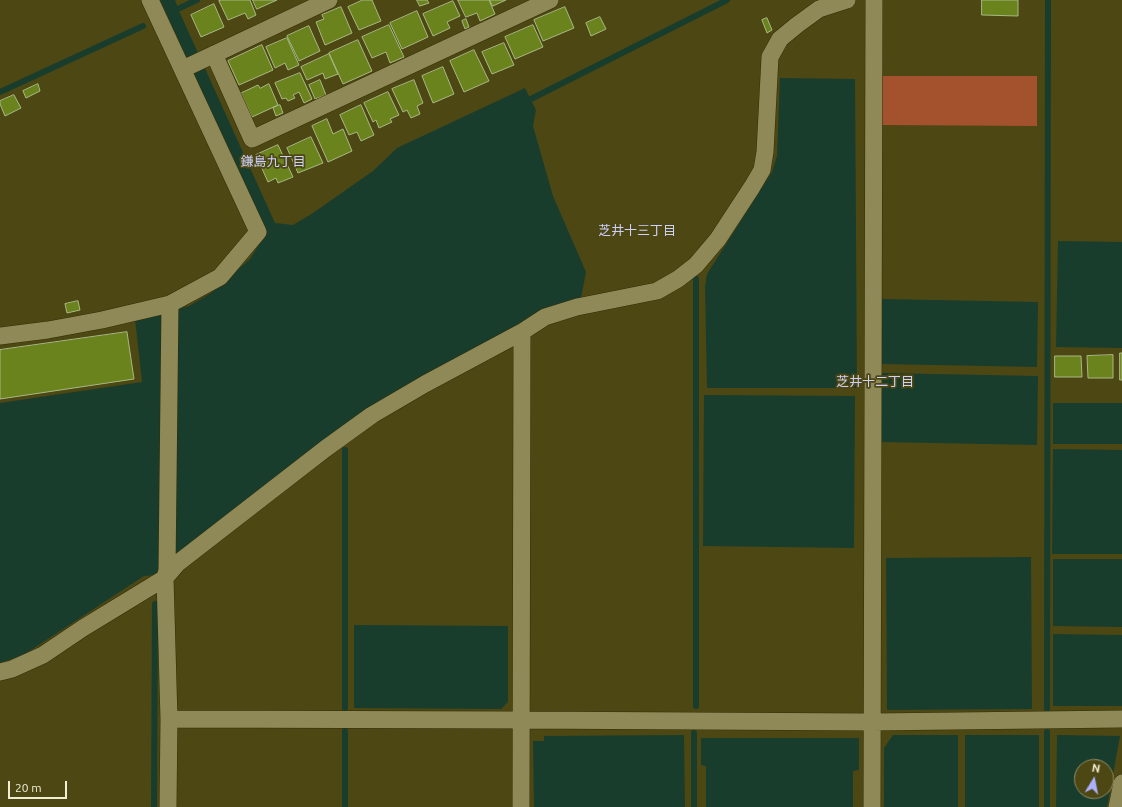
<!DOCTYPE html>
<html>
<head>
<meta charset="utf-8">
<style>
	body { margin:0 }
	#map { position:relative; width:1122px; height:807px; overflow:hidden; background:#4d4714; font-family:Ubuntu,sans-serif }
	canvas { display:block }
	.north { position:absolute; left:1074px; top:759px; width:40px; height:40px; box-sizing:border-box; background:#4d4714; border:1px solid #8f8a61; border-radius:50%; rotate:10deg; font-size:11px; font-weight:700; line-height:16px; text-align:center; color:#f1eed4 }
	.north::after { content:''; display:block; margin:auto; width:14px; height:18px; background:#acaffb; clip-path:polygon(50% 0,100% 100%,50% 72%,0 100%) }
	.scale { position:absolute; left:8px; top:781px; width:59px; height:18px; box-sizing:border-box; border:2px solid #f1eed4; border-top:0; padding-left:5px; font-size:12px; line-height:14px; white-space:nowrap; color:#f1eed4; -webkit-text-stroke:3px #4d4714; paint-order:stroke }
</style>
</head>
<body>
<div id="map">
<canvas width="1122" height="807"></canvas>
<div class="north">N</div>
<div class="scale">20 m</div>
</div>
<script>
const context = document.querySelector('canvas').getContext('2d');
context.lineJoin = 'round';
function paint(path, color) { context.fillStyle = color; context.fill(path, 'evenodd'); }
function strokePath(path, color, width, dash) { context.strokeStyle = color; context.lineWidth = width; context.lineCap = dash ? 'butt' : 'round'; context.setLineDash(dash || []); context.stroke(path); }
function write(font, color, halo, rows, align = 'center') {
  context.font = font + ' Ubuntu,"Noto Sans JP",sans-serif'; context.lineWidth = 3.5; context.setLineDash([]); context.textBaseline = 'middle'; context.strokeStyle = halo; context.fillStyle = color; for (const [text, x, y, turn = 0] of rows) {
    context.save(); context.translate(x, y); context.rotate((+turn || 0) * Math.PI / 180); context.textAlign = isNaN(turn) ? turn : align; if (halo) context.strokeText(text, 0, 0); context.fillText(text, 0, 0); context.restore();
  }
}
const green = new Path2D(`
	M 882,76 L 1037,76 L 1037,126 L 882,125 Z`);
const water = new Path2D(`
	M 160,0 L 175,0 L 179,11 L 275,223 L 293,225 L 313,213 L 373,171 L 397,148 L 525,88 L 536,110 L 533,126 L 553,196 L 586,272 L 580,303 L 367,411 L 156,575 L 144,576 L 25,654 L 0,663 L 0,403 L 142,382 L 135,319 L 189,306 L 211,293 L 250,259 L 267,232 Z
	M 780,78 L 855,79 L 857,388 L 707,388 L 705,286 L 707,274 L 772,172 L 777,156 Z
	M 1058,241 L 1122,242 L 1122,348 L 1056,347 Z
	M 882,299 L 1038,302 L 1037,367 L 881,364 Z
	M 882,373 L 1038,376 L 1037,445 L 881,442 Z
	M 704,395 L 855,396 L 854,548 L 703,546 Z
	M 1053,403 L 1122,403 L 1122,444 L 1053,444 Z
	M 1053,449 L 1122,450 L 1122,554 L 1052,554 Z
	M 1031,557 L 1032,709 L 887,710 L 886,558 Z
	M 1053,559 L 1122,559 L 1122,627 L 1053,626 Z
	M 354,625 L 508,626 L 508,702 L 501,709 L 354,708 Z
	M 1053,634 L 1122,635 L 1122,706 L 1053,706 Z
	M 684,735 L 685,807 L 534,807 L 533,741 L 544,741 L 544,736 Z
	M 893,735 L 958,735 L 958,807 L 884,807 L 884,748 Z
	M 965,735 L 1039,735 L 1039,807 L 965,807 Z
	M 1057,735 L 1120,736 L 1107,807 L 1056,807 ZM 1082,767 L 1106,767 L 1106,791 L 1082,791 Z
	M 701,738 L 859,738 L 859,770 L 853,771 L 853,807 L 706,807 L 706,766 L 701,765 Z`);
const stream = new Path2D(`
	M 171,12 L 197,0
	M 0,92 L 143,26
	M 525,102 L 727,0
	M 696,279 L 696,706
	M 345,450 L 345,708
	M 1047,709 L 1048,0
	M 345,731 L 345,807
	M 694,733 L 694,807
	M 154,807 L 155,604
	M 1047,807 L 1047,732`);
const building = new Path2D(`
	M 222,0 L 250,0 L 256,15 L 248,19 L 245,13 L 228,20 L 219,1 Z
	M 253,0 L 277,0 L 257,9 Z
	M 363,0 L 372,0 L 381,21 L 359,30 L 348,7 Z
	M 417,0 L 427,0 L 429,3 L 420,6 Z
	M 458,0 L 489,0 L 495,14 L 480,21 L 477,13 L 466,17 Z
	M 490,0 L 506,0 L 493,6 Z
	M 982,0 L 1018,0 L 1018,16 L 982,15 Z
	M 453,1 L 460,16 L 447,22 L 450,28 L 433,36 L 423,14 Z
	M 214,4 L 224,27 L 201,37 L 191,15 Z
	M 341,7 L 352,33 L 325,45 L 316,22 L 324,19 L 322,15 Z
	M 565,7 L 574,28 L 543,41 L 534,20 Z
	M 417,11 L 428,37 L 402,49 L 390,23 Z
	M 600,17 L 606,29 L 591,36 L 586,23 Z
	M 767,18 L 772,30 L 767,33 L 762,20 Z
	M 466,19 L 469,27 L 465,29 L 462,21 Z
	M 389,25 L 404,57 L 390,63 L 386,52 L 372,58 L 362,37 Z
	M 533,25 L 543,47 L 515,59 L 505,37 Z
	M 309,26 L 320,51 L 299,61 L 287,36 Z
	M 287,38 L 299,65 L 288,70 L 285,63 L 275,68 L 266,47 Z
	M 358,40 L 372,71 L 343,84 L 329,53 Z
	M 504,43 L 514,65 L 492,74 L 482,52 Z
	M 262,45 L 273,70 L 239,85 L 228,61 Z
	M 474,50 L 489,81 L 464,92 L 450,61 Z
	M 329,54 L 338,74 L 325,79 L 323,73 L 307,80 L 301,67 Z
	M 443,67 L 454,94 L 433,103 L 422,76 Z
	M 300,73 L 312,99 L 304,103 L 299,92 L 293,95 L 295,98 L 288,101 L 286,98 L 282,99 L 275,83 Z
	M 320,80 L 326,95 L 315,99 L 309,85 Z
	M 414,80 L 423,103 L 417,106 L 420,114 L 411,118 L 407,110 L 403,112 L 392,89 Z
	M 38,84 L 40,91 L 26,98 L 23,91 Z
	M 269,84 L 278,105 L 252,117 L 241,93 L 258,85 L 260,88 Z
	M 388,92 L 399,115 L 390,119 L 392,122 L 379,128 L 376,120 L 373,122 L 364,103 Z
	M 14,95 L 21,108 L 5,116 L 0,104 L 0,101 Z
	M 280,105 L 283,113 L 276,116 L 273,108 Z
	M 361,105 L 374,135 L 361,141 L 357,132 L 349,135 L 340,115 Z
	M 327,119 L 333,134 L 343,129 L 352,151 L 328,162 L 312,126 Z
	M 311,137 L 323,163 L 298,173 L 287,148 Z
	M 278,145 L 293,177 L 278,183 L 276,178 L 268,182 L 256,155 Z
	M 78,301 L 80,310 L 67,313 L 65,304 Z
	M 127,332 L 134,379 L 0,399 L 0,350 Z
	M 1120,353 L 1122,353 L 1122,380 L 1120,380 Z
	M 1113,355 L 1113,378 L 1088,378 L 1087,356 Z
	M 1055,356 L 1081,356 L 1082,377 L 1055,377 Z`);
const minor = new Path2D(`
	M 214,54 L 252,139 L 550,0
	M 183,69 L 329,0
	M 0,336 L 48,330 L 102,320 L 170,304 L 220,277 L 258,232 L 150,0
	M 0,672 L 12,669 L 43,655 L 83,628 L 165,578 L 178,563 L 325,449 L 372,415 L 425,384 L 522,332 L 545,317 L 577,307 L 657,291 L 678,279 L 696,265 L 718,239 L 752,187 L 762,170 L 765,152 L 770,57 L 780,39 L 797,25 L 819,9 L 847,0
	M 169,719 L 521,720 L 872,722 L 1122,719
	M 168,807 L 169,719 L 165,578 L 167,570 L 170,304
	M 521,807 L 522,332
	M 872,807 L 874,0
	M 1117,807 L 1122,783`);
const neighbourhoodNames = [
	["鎌島九丁目",273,162],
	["芝井十三丁目",637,231],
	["芝井十二丁目",875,382]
];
paint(green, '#a4512e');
paint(water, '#193d2d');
strokePath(stream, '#193d2d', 6);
paint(building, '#6b831d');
strokePath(building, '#a8b886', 1);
strokePath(minor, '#322d06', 18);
strokePath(minor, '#8f8957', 17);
write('13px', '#ced1fc', '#4d4714', neighbourhoodNames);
</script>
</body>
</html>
